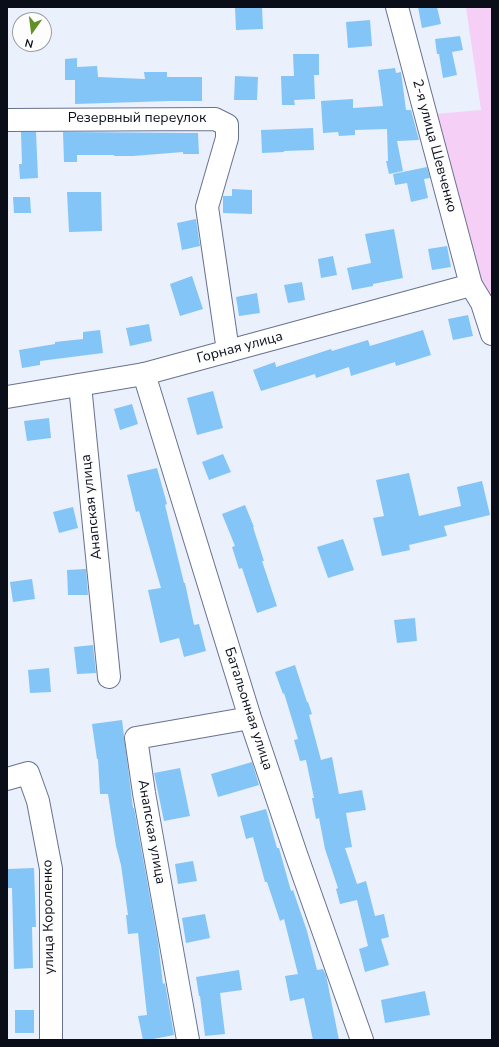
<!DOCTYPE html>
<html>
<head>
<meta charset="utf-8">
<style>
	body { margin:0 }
	#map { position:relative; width:499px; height:1047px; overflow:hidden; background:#ebf0fd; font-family:"Nunito Sans",sans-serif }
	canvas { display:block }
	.frame { position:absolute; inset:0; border:8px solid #0a0e19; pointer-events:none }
	.north { position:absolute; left:12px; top:12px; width:40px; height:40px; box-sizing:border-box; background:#fdfdfd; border:1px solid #9c9da2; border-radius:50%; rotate:194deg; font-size:11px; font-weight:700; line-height:16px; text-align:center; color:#0a0e19 }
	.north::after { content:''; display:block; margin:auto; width:14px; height:18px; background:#609027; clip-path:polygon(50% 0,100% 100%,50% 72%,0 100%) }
</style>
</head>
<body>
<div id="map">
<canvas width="499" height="1047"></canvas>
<div class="frame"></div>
<div class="north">N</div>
</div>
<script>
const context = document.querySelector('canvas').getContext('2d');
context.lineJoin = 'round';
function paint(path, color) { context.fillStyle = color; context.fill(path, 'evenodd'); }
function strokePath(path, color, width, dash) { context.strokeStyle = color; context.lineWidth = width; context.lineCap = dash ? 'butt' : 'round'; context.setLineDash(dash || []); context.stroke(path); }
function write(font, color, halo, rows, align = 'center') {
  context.font = font + ' "Nunito Sans",sans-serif'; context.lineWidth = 4; context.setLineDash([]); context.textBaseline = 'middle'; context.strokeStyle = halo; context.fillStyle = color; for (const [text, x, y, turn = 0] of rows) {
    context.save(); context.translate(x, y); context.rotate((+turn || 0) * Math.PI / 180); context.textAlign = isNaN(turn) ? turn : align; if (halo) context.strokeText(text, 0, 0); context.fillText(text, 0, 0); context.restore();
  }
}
const green = new Path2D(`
	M 466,7 L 492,7 L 492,303 L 479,277 L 435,114 L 481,110 Z`);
const building = new Path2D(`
	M 235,7 L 262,7 L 263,29 L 236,30 Z
	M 418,7 L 437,7 L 441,24 L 422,28 Z
	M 370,20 L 372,46 L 348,48 L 346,22 Z
	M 460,36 L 463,50 L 452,52 L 457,75 L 443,78 L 439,54 L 437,54 L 435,39 Z
	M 293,54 L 319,54 L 319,75 L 314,75 L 315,99 L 294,100 L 295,105 L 282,105 L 281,76 L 294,76 Z
	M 77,58 L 77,67 L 97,66 L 98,77 L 145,79 L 144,72 L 167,72 L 167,77 L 202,77 L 202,101 L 170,101 L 75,104 L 75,80 L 65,80 L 65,59 Z
	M 395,68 L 396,73 L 401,72 L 406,110 L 411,110 L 419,140 L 397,141 L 403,171 L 389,174 L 386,161 L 388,161 L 387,129 L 355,130 L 355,135 L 339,136 L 338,132 L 323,133 L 321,101 L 353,99 L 353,108 L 383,106 L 378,70 Z
	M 235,76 L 258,77 L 257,100 L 234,100 Z
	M 313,128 L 314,150 L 284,151 L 284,152 L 262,153 L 261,130 Z
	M 21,132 L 36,132 L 38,178 L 20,179 L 19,164 L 22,164 Z
	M 63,132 L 198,133 L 199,154 L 183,154 L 183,152 L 133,156 L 114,156 L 114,155 L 77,155 L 77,162 L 64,162 Z
	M 427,167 L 430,178 L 424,179 L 428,198 L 411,202 L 407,183 L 395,185 L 393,174 Z
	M 232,189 L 252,190 L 252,214 L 223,213 L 223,196 L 232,196 Z
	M 67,192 L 101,192 L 102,231 L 69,232 Z
	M 13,197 L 30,197 L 31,213 L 14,213 Z
	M 196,219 L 200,246 L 182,250 L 177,223 Z
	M 394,229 L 403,278 L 373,284 L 373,286 L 352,290 L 347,268 L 371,263 L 365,234 Z
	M 447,246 L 451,267 L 432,270 L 428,249 Z
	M 333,256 L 337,275 L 321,278 L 318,259 Z
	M 192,276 L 203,309 L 180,316 L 170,284 Z
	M 302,282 L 305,300 L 288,303 L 284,285 Z
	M 257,293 L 260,313 L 239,316 L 236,297 Z
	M 468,315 L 473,336 L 453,340 L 448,319 Z
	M 149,324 L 152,341 L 130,346 L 126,328 Z
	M 100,330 L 103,353 L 40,361 L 40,365 L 22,368 L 19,350 L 55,344 L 55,342 L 83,339 L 83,332 Z
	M 423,330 L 431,355 L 396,366 L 395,362 L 351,376 L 349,367 L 316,378 L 315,374 L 261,391 L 253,370 L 275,362 L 276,367 L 331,349 L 332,351 L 368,340 L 370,346 Z
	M 213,391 L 223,428 L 197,435 L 187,398 Z
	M 132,404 L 138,424 L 120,430 L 114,409 Z
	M 49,418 L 51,438 L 27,441 L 24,421 Z
	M 223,454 L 231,472 L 209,480 L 202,462 Z
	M 157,468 L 167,504 L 165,505 L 184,583 L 185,583 L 194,625 L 199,624 L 206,651 L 184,657 L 179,638 L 160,643 L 148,590 L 161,588 L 139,511 L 136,512 L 127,475 Z
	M 409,473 L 419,516 L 461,506 L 457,487 L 482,481 L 490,515 L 444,526 L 447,536 L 409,545 L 410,550 L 382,556 L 373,518 L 384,516 L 376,480 Z
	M 245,505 L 254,527 L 253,527 L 264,561 L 262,561 L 277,606 L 257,613 L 242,568 L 239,569 L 232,547 L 235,546 L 222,514 Z
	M 73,507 L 78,528 L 59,533 L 53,512 Z
	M 343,539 L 354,570 L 328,578 L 317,547 Z
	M 86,569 L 88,595 L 68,595 L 67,570 Z
	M 32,579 L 35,599 L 13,602 L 10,582 Z
	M 415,618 L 417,641 L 397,643 L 394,620 Z
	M 93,645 L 96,673 L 77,674 L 74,647 Z
	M 295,665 L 307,702 L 308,702 L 312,714 L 309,715 L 321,760 L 332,757 L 339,794 L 362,790 L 366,810 L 346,813 L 352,847 L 345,848 L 357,884 L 366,881 L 375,916 L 384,914 L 389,937 L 381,939 L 389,965 L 365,972 L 359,949 L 368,946 L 357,900 L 340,904 L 336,889 L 338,888 L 325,849 L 319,818 L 316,819 L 312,798 L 314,798 L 306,760 L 300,761 L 294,740 L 298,739 L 284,693 L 283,694 L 275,672 Z
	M 49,668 L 51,692 L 30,693 L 28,670 Z
	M 122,720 L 133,808 L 134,808 L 158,942 L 163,984 L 165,983 L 174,1035 L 148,1040 L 143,1040 L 138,1016 L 147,1015 L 138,933 L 128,934 L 126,915 L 128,915 L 121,865 L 116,846 L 108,794 L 100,794 L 98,759 L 97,759 L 92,724 Z
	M 252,762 L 259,785 L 218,797 L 211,774 Z
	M 180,768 L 190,816 L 164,821 L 154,773 Z
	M 266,809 L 277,848 L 279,848 L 291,891 L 293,890 L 307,931 L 317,970 L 323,969 L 326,975 L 339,1040 L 313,1040 L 304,998 L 290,1001 L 285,976 L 298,974 L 284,919 L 280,921 L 267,882 L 265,882 L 253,837 L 246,839 L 240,816 Z
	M 193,861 L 197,881 L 178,884 L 175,864 Z
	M 34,868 L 36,927 L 32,927 L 33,968 L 14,969 L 12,888 L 7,888 L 7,869 Z
	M 205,914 L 210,938 L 186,943 L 182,918 Z
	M 239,970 L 242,990 L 220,993 L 225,1034 L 205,1036 L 200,996 L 199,996 L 196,977 Z
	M 425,991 L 430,1015 L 385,1023 L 381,1000 Z
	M 15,1010 L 34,1010 L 34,1033 L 15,1033 Z`);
const minor = new Path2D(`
	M 397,7 L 471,285
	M 7,120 L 215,119 L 227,125 L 227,138 L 207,207 L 228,351
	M 144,374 L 250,718 L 296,854 L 362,1040
	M 80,385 L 109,677
	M 7,779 L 28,773 L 38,801 L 51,869 L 51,1040
	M 188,1040 L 144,793 L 136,738 L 250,718`);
const major = new Path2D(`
	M 7,397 L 144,374 L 471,285 L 482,303 L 492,334`);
const streetNames = [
	["Резервный переулок",137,119],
	["2-я улица Шевченко",434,146,75],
	["Горная улица",240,348,-15],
	["Анапская улица",92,507,-96],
	["Батальонная улица",248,709,72],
	["Анапская улица",151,832,80],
	["улица Короленко",49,917,-91]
];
paint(green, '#f6cff7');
paint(building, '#83c5f7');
strokePath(minor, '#68728f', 24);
strokePath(major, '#68728f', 24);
strokePath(minor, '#fff', 22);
strokePath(major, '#fff', 22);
write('14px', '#0a0e19', '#fdfdfd', streetNames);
</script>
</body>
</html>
